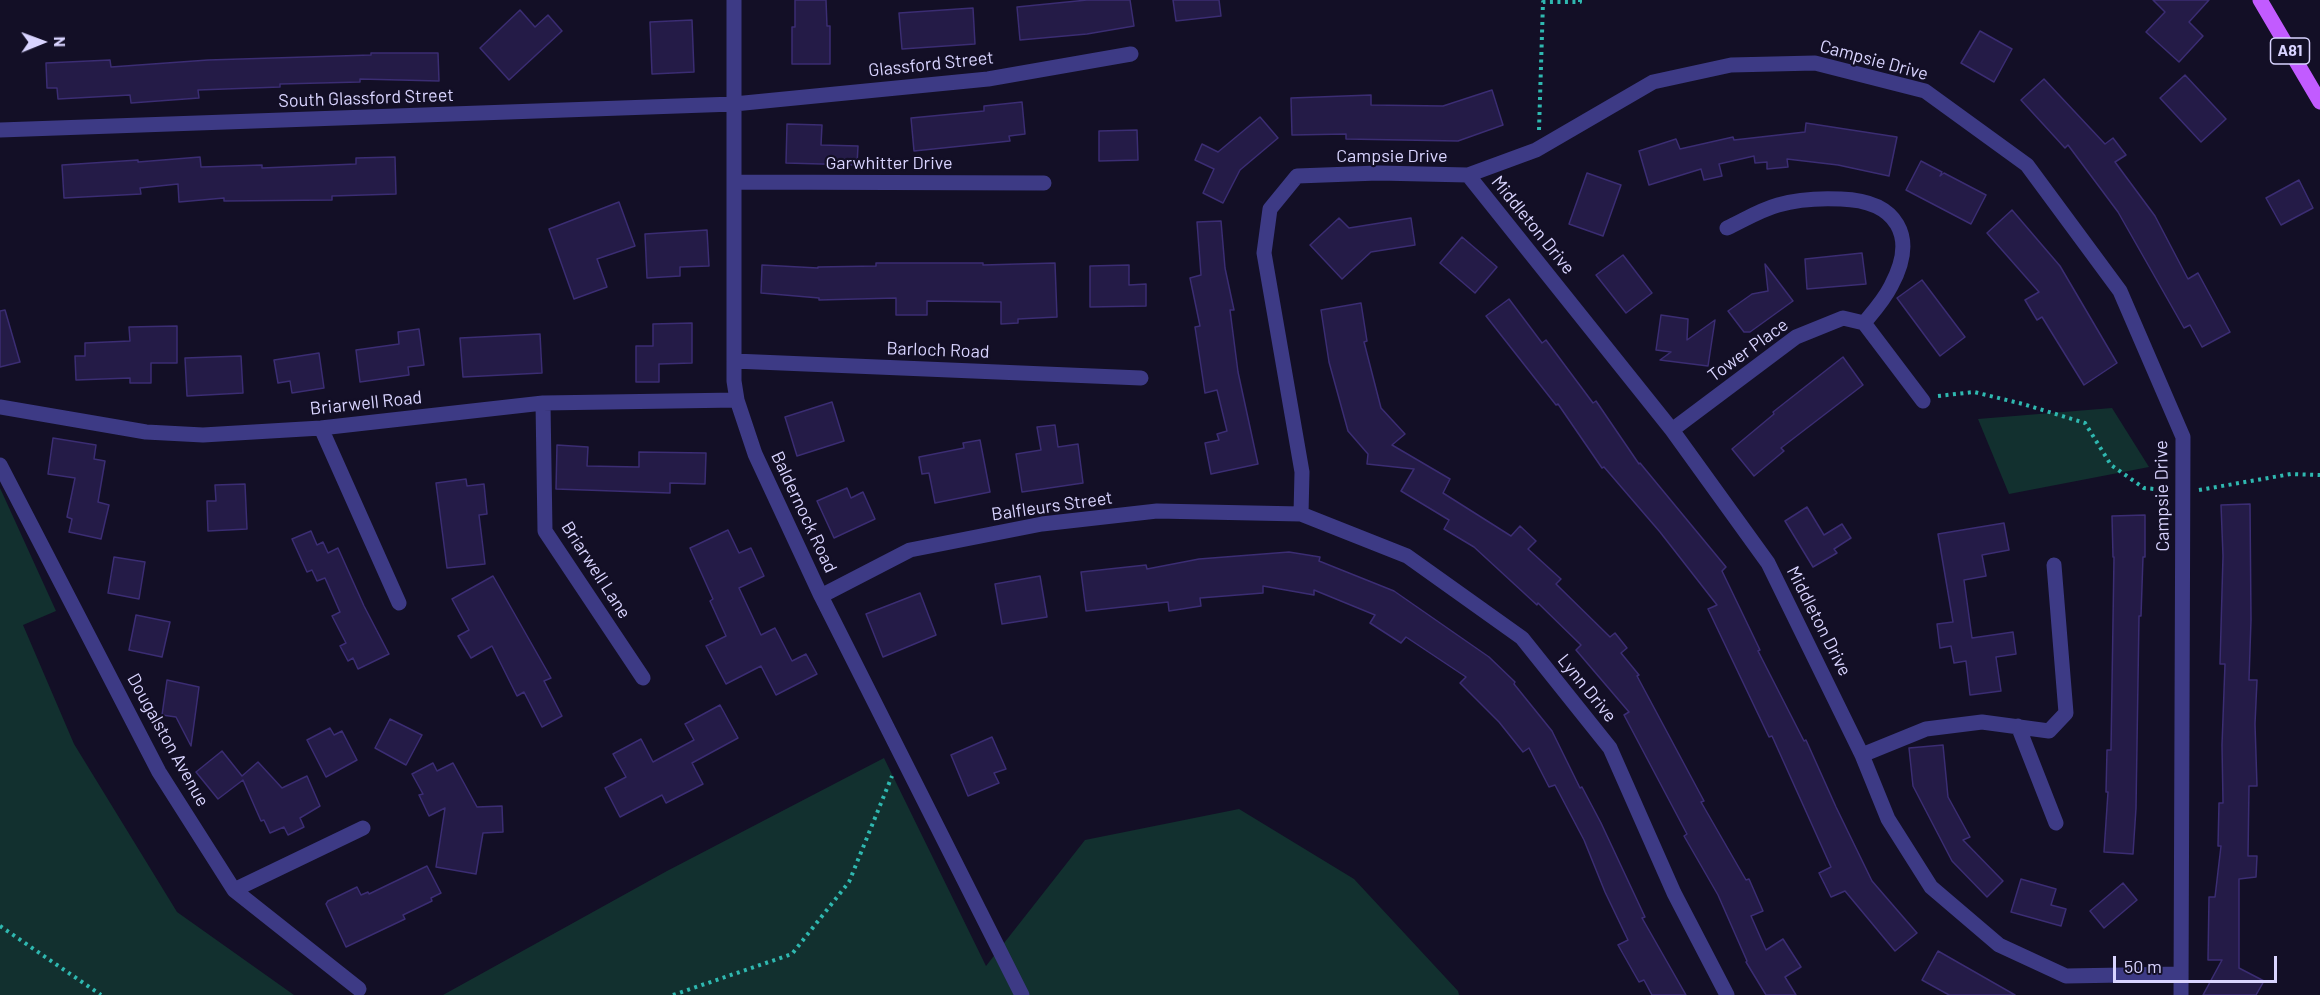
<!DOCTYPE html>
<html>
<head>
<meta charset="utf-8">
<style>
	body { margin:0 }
	#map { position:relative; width:2320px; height:995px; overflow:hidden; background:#130f26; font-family:Barlow,sans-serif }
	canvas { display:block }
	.north { position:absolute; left:12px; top:12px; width:60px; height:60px; -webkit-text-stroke:4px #130f26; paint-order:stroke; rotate:89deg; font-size:16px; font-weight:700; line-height:24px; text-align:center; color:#d9d4ff }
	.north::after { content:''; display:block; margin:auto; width:21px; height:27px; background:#d9d4ff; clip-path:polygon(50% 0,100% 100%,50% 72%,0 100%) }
	.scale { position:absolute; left:2113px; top:956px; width:164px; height:27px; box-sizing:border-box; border:3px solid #d9d4ff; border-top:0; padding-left:8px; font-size:18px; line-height:21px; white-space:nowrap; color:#d9d4ff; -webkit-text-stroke:4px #130f26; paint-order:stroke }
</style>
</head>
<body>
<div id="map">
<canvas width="2320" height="995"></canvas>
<div class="north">N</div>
<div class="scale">50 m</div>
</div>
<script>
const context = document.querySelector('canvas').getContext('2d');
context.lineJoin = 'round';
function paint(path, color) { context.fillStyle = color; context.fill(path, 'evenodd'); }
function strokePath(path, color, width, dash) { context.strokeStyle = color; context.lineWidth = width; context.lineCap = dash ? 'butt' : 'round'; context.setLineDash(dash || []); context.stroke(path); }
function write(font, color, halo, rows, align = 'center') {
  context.font = font + ' Barlow,sans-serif'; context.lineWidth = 4.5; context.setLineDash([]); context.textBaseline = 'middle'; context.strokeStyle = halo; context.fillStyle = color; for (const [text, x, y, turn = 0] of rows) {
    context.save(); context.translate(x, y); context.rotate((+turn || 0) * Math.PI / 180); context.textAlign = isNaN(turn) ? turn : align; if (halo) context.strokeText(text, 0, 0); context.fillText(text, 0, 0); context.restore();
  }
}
const green = new Path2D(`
	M 2112,408 L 2149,467 L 2009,494 L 1978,419 Z
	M 0,488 L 56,611 L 23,625 L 74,744 L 177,912 L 294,995 L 0,995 Z
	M 884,758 L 986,966 L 1085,840 L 1239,809 L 1354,879 L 1458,991 L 1459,995 L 443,995 L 667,871 Z`);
const building = new Path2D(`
	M 795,0 L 826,0 L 827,26 L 830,26 L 830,64 L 792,64 L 792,27 L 795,27 Z
	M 1087,0 L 1130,0 L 1134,26 L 1087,34 L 1020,40 L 1017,7 Z
	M 1173,0 L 1219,0 L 1221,16 L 1176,21 Z
	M 2153,0 L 2209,0 L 2189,22 L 2203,36 L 2179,62 L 2146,32 L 2165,12 Z
	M 973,8 L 975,44 L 902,49 L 899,13 Z
	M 520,10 L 535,27 L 548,15 L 562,31 L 509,80 L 480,48 Z
	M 692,20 L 694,72 L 652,74 L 650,22 Z
	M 1980,31 L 2012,49 L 1994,82 L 1961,63 Z
	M 371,53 L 438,53 L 439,81 L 360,79 L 360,82 L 280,84 L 280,87 L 198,90 L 199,98 L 131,103 L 130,95 L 58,99 L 57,88 L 47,88 L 46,63 L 110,60 L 111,67 L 208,60 L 371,55 Z
	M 2185,75 L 2226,119 L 2201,142 L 2160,98 Z
	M 2044,79 L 2105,144 L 2113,138 L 2126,155 L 2115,162 L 2155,216 L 2188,279 L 2198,273 L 2230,332 L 2202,347 L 2190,325 L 2184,328 L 2118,212 L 2068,145 L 2065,148 L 2021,100 Z
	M 1492,90 L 1503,125 L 1458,141 L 1346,139 L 1346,134 L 1292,135 L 1291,98 L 1371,95 L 1371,105 L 1443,106 Z
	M 1022,102 L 1025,134 L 1009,136 L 1010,141 L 914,151 L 911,118 L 984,111 L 984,106 Z
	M 1260,117 L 1278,138 L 1240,170 L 1223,203 L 1203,193 L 1214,169 L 1195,160 L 1202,144 L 1218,152 Z
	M 1806,123 L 1897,137 L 1889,176 L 1838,165 L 1787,159 L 1788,167 L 1767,169 L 1767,162 L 1755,163 L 1754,156 L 1719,164 L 1722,176 L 1704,180 L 1701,169 L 1649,185 L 1639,151 L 1676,139 L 1680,149 L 1733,137 L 1734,140 L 1805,132 Z
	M 787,124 L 822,125 L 821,145 L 858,146 L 857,165 L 786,163 Z
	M 1137,130 L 1138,160 L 1099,161 L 1099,131 Z
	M 200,157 L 201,167 L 262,165 L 262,168 L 356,164 L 356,158 L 395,157 L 396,194 L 332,196 L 332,200 L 224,201 L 224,198 L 179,202 L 178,184 L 140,188 L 141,194 L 64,198 L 62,165 L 138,160 L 138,162 Z
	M 1921,161 L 1942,172 L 1940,176 L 1944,173 L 1986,195 L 1971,224 L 1906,190 Z
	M 1587,173 L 1621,185 L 1603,236 L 1569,224 Z
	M 2299,180 L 2313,208 L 2281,225 L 2266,198 Z
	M 619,202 L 635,246 L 597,259 L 607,287 L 574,299 L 549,229 Z
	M 2012,210 L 2060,266 L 2117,363 L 2084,385 L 2042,317 L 2037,320 L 2025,300 L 2039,292 L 1987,233 Z
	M 1339,218 L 1349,228 L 1411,218 L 1415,245 L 1371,252 L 1342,279 L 1310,245 Z
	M 1221,221 L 1225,268 L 1234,310 L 1230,310 L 1238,372 L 1258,464 L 1211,474 L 1205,443 L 1219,440 L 1217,434 L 1227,431 L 1217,390 L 1205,393 L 1195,327 L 1200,326 L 1190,278 L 1201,275 L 1197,222 Z
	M 707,230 L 709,266 L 680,267 L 680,276 L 647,278 L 645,234 Z
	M 1462,237 L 1497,267 L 1475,293 L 1440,263 Z
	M 1862,253 L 1866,284 L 1807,289 L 1805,259 Z
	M 1623,255 L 1652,293 L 1626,313 L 1596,275 Z
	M 876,263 L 983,263 L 983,265 L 1055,263 L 1057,317 L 1018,319 L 1018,323 L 1001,324 L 1001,302 L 927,301 L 927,315 L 896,315 L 896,298 L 819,300 L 819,298 L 761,293 L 762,265 L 818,268 L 818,267 L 876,266 Z
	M 1765,264 L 1793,301 L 1750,332 L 1744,332 L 1728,311 L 1752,294 L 1768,291 Z
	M 1129,265 L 1129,285 L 1146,284 L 1146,306 L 1090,307 L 1090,266 Z
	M 1922,280 L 1965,337 L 1940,356 L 1897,298 Z
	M 1509,299 L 1542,343 L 1546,340 L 1593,403 L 1596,401 L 1639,464 L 1640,463 L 1726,567 L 1722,571 L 1760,650 L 1758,651 L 1804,741 L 1806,740 L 1836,807 L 1872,881 L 1917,933 L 1895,951 L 1845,891 L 1831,897 L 1819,873 L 1831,867 L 1772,736 L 1769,737 L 1708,609 L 1717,605 L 1660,532 L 1604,467 L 1602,468 L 1558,404 L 1556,405 L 1486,316 Z
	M 1361,303 L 1367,341 L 1364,342 L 1381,408 L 1405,434 L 1392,445 L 1450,479 L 1443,493 L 1511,536 L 1520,526 L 1536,541 L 1528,549 L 1561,579 L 1556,584 L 1610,637 L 1615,633 L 1627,648 L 1621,653 L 1639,675 L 1637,676 L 1704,801 L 1701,802 L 1746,880 L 1749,879 L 1763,911 L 1751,916 L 1766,950 L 1783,939 L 1801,967 L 1785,977 L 1796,995 L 1766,995 L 1746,962 L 1747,961 L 1718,895 L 1684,836 L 1687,834 L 1624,715 L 1629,712 L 1576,650 L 1581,645 L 1538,603 L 1537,605 L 1474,547 L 1444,529 L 1449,520 L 1401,491 L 1414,469 L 1367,464 L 1368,454 L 1348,431 L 1329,362 L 1321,310 Z
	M 5,310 L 20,362 L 0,367 L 0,311 Z
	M 1661,315 L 1688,319 L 1687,340 L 1715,320 L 1708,366 L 1660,360 L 1671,352 L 1656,350 Z
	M 692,323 L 692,363 L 659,364 L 659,382 L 636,382 L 636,346 L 653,346 L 653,324 Z
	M 177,326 L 177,363 L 151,363 L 151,383 L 130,383 L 130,378 L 76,380 L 75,356 L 85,356 L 85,343 L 130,341 L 129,327 Z
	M 419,329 L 424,365 L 408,367 L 409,375 L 360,382 L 356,350 L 399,344 L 398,332 Z
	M 540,334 L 542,373 L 463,377 L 460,338 Z
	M 319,353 L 324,388 L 292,393 L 290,381 L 278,383 L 274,360 Z
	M 241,356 L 243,393 L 187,396 L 185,358 Z
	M 1843,357 L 1863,385 L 1781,448 L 1784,451 L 1754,476 L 1732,449 L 1774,414 L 1773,412 Z
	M 832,402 L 844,441 L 797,456 L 785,417 Z
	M 1055,425 L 1058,447 L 1078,444 L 1083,483 L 1022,492 L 1016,454 L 1041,450 L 1037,427 Z
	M 53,438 L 96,445 L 94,459 L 105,461 L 98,502 L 109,505 L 101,539 L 69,532 L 72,519 L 67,517 L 75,478 L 48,474 Z
	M 980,440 L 990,492 L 935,503 L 929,473 L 922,474 L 919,457 L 964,448 L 963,443 Z
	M 557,445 L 588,447 L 587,466 L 639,467 L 639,452 L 706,453 L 705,484 L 670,483 L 670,493 L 556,489 Z
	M 466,479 L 467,486 L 484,484 L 487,514 L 479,515 L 485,564 L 447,568 L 436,483 Z
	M 245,484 L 247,529 L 208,531 L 207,501 L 216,501 L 215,485 Z
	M 847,488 L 851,498 L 863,492 L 875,519 L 834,538 L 817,501 Z
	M 2250,504 L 2251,620 L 2249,680 L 2257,680 L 2255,724 L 2257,786 L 2249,786 L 2248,856 L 2257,856 L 2256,877 L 2239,879 L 2239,968 L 2264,981 L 2256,995 L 2203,995 L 2222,960 L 2208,960 L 2209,897 L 2215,897 L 2221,846 L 2218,846 L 2219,803 L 2223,803 L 2222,745 L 2225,664 L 2220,664 L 2223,556 L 2221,505 Z
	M 1807,507 L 1824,535 L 1842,524 L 1851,538 L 1834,549 L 1837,553 L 1813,567 L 1785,521 Z
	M 2145,515 L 2145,557 L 2143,557 L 2141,616 L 2139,616 L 2136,808 L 2133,854 L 2104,852 L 2108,792 L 2106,792 L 2107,750 L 2111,750 L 2114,557 L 2113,557 L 2112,516 Z
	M 2004,523 L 2009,550 L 1982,555 L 1986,576 L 1964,580 L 1972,638 L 2013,632 L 2016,654 L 1996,657 L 2001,691 L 1970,695 L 1966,661 L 1954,663 L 1951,646 L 1940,648 L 1937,624 L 1953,622 L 1938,534 Z
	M 728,530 L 739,553 L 751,548 L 764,576 L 739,588 L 761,635 L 775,628 L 792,661 L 806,654 L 817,674 L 776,695 L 761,666 L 726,684 L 706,646 L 726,636 L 710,601 L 713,599 L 690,548 Z
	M 311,531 L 317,545 L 323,542 L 328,553 L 338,548 L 364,606 L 389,654 L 358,669 L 353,658 L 348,661 L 340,646 L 346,643 L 332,616 L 340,612 L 325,578 L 317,581 L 312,570 L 307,572 L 292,539 Z
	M 1289,552 L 1320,557 L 1319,561 L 1394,591 L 1489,657 L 1515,682 L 1514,684 L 1552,731 L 1580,788 L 1582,787 L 1601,823 L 1645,917 L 1642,918 L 1686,995 L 1652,995 L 1644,980 L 1639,982 L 1618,945 L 1628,940 L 1605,892 L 1584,840 L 1555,785 L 1549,787 L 1529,748 L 1523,752 L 1499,722 L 1460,683 L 1466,677 L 1406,637 L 1401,643 L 1370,623 L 1375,615 L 1314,590 L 1314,595 L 1263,586 L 1263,593 L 1200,598 L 1201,606 L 1169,611 L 1168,602 L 1086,611 L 1081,572 L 1146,565 L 1147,569 L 1199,559 Z
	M 114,557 L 145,562 L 139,599 L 108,593 Z
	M 493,576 L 551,678 L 544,681 L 562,716 L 542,727 L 524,692 L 517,696 L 492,646 L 471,658 L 458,636 L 469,630 L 452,599 Z
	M 1040,576 L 1047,617 L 1002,624 L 995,584 Z
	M 920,593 L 936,635 L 883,657 L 866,614 Z
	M 136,615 L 170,622 L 162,657 L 129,650 Z
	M 167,680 L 199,687 L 191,746 L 176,717 L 162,715 Z
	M 720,705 L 738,738 L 692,763 L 703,784 L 666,803 L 662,795 L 620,817 L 605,788 L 626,777 L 613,754 L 641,739 L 653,762 L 694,740 L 685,724 Z
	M 390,719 L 422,735 L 406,765 L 375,748 Z
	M 330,728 L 334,735 L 342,731 L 357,760 L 326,777 L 307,740 Z
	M 992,737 L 1006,769 L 994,773 L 999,783 L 968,796 L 951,755 Z
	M 1943,745 L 1948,797 L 1970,837 L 1963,840 L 2003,881 L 1987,897 L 1952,861 L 1913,786 L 1909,748 Z
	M 222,751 L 242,776 L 258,762 L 282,788 L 307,776 L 320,806 L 300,818 L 304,827 L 288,835 L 284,827 L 270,833 L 264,820 L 261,821 L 243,780 L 218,799 L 196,772 Z
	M 433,763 L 437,771 L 453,763 L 477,807 L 502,806 L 503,832 L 483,833 L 476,874 L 436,867 L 445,808 L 429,816 L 419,795 L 423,794 L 412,774 Z
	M 427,866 L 441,893 L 431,898 L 432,901 L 403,915 L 405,919 L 346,947 L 326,904 L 328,901 L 357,887 L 361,895 L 368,892 L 369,894 Z
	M 2021,879 L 2056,889 L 2051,905 L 2066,909 L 2061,926 L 2011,912 Z
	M 2123,883 L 2137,900 L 2104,928 L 2090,911 Z
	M 1938,951 L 2015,995 L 1949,995 L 1922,980 Z`);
const path = new Path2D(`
	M 1539,130 L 1543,2 L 1580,2 L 1580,0
	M 1938,396 L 1974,392 L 2023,404 L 2085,423 L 2111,465 L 2144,488 L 2165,490
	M 2199,490 L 2291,474 L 2320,475
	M 0,926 L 101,995
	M 673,995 L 792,954 L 849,882 L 892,776`);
const minor = new Path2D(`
	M 734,0 L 734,381 L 737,400 L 755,454 L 821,596 L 1022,995
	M 0,130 L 734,104 L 988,79 L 1131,54
	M 1468,175 L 1672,430 L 1768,563 L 1862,755 L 1888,819 L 1931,887 L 1999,945 L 2066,976 L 2180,974
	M 734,182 L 1044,183
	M 1727,228 C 1744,220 1760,210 1778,205 C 1798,199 1820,198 1841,199 C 1897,201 1918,236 1891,286 C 1884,300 1874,311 1864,323
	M 734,361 L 1141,378
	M 543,403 L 545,531 L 643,678
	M 0,407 L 146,432 L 203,435 L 321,428 L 543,403 L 737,400
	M 321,428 L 399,603
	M 1672,430 L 1796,337 L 1843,318 L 1864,323 L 1923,401
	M 0,465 L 159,772 L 234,890 L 359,989
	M 1301,514 L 1302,472 L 1264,253 L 1270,209 L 1297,176 L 1378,173 L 1468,175 L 1536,150 L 1653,82 L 1731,65 L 1815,63 L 1925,91 L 2027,165 L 2120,291 L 2183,437 L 2181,995
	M 821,596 L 910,550 L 1042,524 L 1157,511 L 1301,514 L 1407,556 L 1522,638 L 1610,748 L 1674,893 L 1727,995
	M 2018,726 L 2056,823
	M 1862,755 L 1926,729 L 1982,722 L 2049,731 L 2066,713 L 2054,565
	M 234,890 L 363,828`);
const major = new Path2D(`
	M 2260,0 L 2320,102`);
const shields = [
	[2290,51,39]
];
const shieldNames = [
	["A81",2290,51]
];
const streetNames = [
	["Campsie Drive",1874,60,15],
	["Glassford Street",931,64,-6],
	["South Glassford Street",366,98,-2],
	["Campsie Drive",1392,156],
	["Garwhitter Drive",889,163],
	["Middleton Drive",1533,225,51],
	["Barloch Road",938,350,2],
	["Tower Place",1748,350,-36],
	["Briarwell Road",366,403,-6],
	["Campsie Drive",2162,496,-91],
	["Balfleurs Street",1052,506,-8],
	["Baldernock Road",804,512,65],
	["Briarwell Lane",596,570,57],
	["Middleton Drive",1819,621,63],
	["Lynn Drive",1587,688,51],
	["Dougalston Avenue",168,740,61]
];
paint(green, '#12302f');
paint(building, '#241b47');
strokePath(building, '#3b2d73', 1.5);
strokePath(path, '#2fb8b0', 4, [3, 4.5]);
strokePath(minor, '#3d3a85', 15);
strokePath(major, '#c25bff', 15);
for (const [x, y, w] of shields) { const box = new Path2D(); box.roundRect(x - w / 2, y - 13, w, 26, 4.5); context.fillStyle = '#130f26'; context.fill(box); strokePath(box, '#d9d4ff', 1.5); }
write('bold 16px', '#d9d4ff', null, shieldNames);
write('18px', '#d9d4ff', '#130f26', streetNames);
</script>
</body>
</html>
